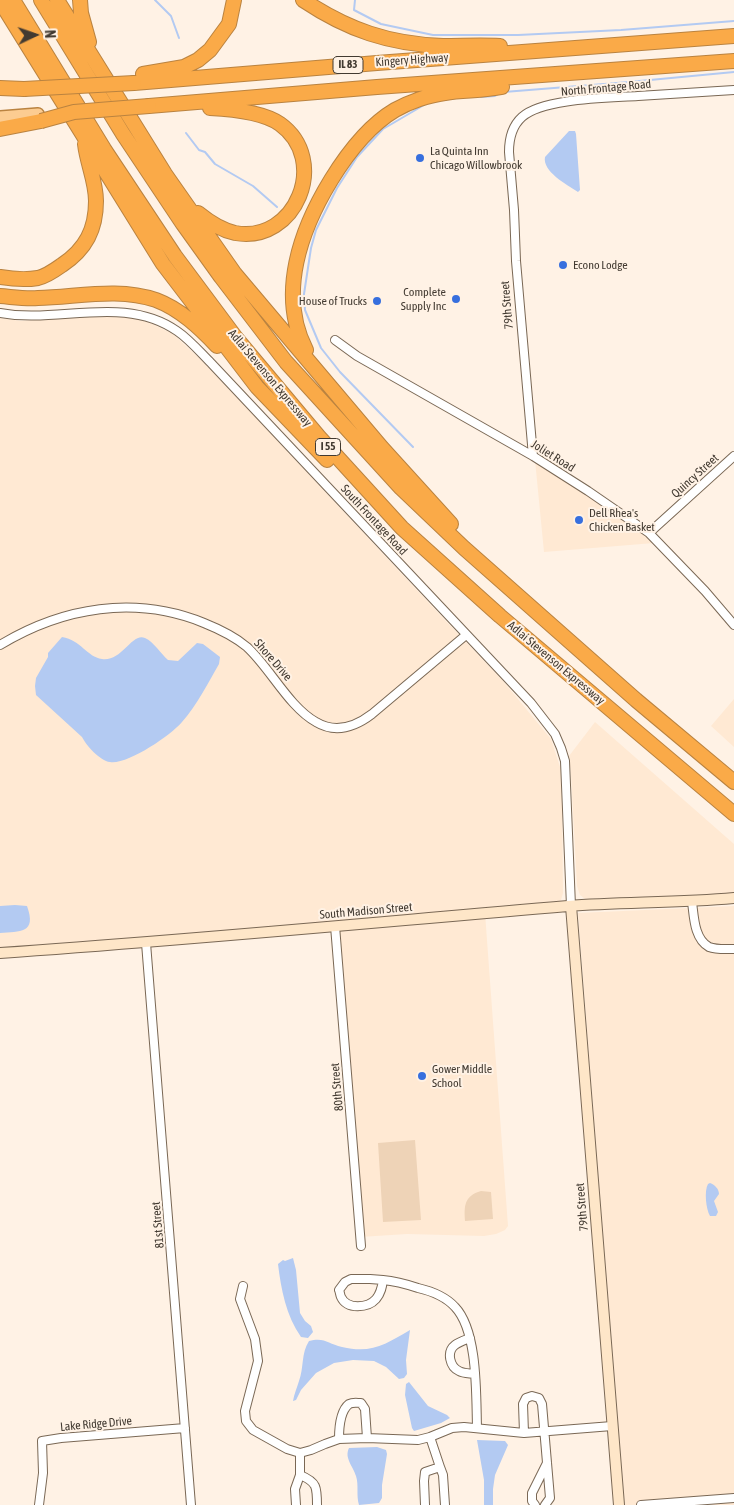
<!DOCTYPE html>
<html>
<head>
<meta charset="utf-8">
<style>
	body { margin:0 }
	#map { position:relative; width:734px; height:1505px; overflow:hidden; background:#fff2e5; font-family:"Asap Condensed",sans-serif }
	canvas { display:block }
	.north { position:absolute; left:10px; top:10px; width:50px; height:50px; -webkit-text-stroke:4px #fff2e5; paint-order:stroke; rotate:87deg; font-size:14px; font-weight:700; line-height:20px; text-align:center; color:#423a31 }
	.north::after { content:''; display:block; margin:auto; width:18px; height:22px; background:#423a31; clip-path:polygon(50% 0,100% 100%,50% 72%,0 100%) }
</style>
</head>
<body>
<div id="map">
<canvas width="734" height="1505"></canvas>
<div class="north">N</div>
</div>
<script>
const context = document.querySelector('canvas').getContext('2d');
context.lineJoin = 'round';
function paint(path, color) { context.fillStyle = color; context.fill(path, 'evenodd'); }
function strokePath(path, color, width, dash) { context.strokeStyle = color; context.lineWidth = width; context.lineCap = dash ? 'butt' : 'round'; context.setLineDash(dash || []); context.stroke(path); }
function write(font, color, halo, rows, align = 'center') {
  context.font = font + ' "Asap Condensed",sans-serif'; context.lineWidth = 4; context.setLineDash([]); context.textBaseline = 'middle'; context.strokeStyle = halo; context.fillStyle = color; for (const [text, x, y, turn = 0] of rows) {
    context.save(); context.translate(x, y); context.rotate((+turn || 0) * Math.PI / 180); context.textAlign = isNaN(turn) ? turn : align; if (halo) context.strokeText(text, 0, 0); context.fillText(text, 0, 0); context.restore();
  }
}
const built = new Path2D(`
	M 87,316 L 125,316 L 148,322 L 173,334 L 201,360 L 241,402 L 443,618 L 503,681 L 551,739 L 561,770 L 562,800 L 563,893 L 561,900 L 557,904 L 0,949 L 0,318 L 21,321 Z
	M 535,460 L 626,520 L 654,543 L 544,552 Z
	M 734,699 L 734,747 L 711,726 Z
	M 595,722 L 734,844 L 734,893 L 682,897 L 585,899 L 580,895 L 577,886 L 571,775 L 569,756 Z
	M 734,906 L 734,1505 L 623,1505 L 578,913 Z
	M 485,913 L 508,1226 L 505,1230 L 496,1234 L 484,1236 L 407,1234 L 360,1237 L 335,926 Z`);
const green = new Path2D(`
	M 415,1140 L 421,1220 L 383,1222 L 378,1143 Z
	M 481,1191 L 491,1192 L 493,1219 L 465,1221 C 464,1206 464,1196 481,1191 Z`);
const water = new Path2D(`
	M 569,131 L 575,131 L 576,134 L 580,190 L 578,192 C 567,185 542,171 545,157 Z
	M 62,637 C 81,640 87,657 102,659 C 122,662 132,632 145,638 C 154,642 161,654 168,660 L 178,661 L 197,643 L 203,644 L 220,657 L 219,664 C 208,683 197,705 182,722 C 170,736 127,765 110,762 C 100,761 86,745 82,737 L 36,695 L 35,686 L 36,678 L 48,657 L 48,653 Z
	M 15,905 L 27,906 C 37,934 20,931 0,933 L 0,906 Z
	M 710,1183 C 715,1185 719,1189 719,1194 L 714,1201 L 718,1212 L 716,1216 L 710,1216 C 706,1209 704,1191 708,1184 Z
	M 293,1258 L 296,1270 L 300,1313 L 305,1321 L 311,1326 L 313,1332 L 308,1338 L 301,1337 C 286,1316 281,1289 278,1264 L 283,1260 L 285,1261 Z
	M 410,1330 L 406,1360 L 407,1374 L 404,1378 L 399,1379 L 386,1367 L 374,1361 L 353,1360 L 334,1363 L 316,1373 L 301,1390 L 296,1400 L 293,1401 C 294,1394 297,1388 299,1381 C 304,1368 301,1353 309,1341 C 325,1337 328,1344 342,1347 C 372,1354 386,1344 410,1330 Z
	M 409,1382 L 428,1406 L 447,1415 L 450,1418 L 441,1423 L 414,1431 L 412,1428 L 405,1395 L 406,1384 Z
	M 477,1440 L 505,1441 L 508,1445 L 495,1475 L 493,1489 L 493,1505 L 484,1505 L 484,1480 Z
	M 377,1447 L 386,1450 L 387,1454 L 382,1485 L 382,1498 L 379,1503 L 359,1505 C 356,1495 359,1485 356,1476 C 353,1466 344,1458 349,1448 Z`);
const stream = new Path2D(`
	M 155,0 L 171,16 L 179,38
	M 355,0 L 354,10 L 381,24 L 433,35 L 518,35 L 621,30 L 734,21
	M 504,92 L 629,82 L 734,72
	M 481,97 L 495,96 L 498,94
	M 186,133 L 199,150 L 205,152 L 215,164 L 253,186 L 277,207
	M 413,447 L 340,372 L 321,348 L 305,310 L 304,294 L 311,248 L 316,230 L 337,188 L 357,157 L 383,129 L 424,105`);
const street = new Path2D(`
	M 0,313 C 58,324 124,294 177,331 C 189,339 200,352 211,363 L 531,703 L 555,734 L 561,748 L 565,761 L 571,906
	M 335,340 L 357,356 L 533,456 L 588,491 L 649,533 L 705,591 L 734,625
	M 533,456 L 516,261 L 514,210 L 509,152 C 509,139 512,126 522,117 C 543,98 609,98 638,96 C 670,94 702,92 734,90
	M 649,533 L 734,456
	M 0,645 C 63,607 135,595 204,623 C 219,629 234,636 247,647 C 270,668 289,707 316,722 C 336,734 355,727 372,714 L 466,635
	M 692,902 C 694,916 694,939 709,947 C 717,950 726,949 734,949
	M 335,926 L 361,1246
	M 146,943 L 191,1505
	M 351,1279 L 370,1279 L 383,1280 C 382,1287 381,1293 376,1299 C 368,1308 347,1310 341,1297 C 340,1295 340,1292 339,1290 L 345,1282 Z
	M 383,1280 C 395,1281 406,1284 418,1288 C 431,1291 445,1296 455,1307 C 478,1331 476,1395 477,1427
	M 243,1286 L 240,1299 L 255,1339 L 258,1361 L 245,1411 L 246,1421 L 253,1430 L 287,1449 L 300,1453 L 311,1450 L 325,1444 L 339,1439 L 367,1438 L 418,1440 L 430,1437 L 452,1428 L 464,1427 L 524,1433 L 612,1426
	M 470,1338 C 465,1340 459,1342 455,1345 C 446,1352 450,1367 459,1371 C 464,1374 470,1373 475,1374
	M 524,1433 L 523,1404 L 526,1398 L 532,1396 L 539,1398 L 542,1404 L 550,1498 L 545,1505
	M 430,1437 L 440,1467
	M 339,1439 C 339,1429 340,1411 349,1404 C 353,1402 357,1403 361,1403 L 365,1409 L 367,1438
	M 300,1475 L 300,1453
	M 39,1505 L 43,1473 L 42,1441 L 61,1438 L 185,1428
	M 296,1505 L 295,1489 L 300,1475 C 317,1482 317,1487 317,1505
	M 425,1505 L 424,1481 L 425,1472 L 440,1467 L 443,1475 L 445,1505
	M 535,1505 L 532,1501 L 532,1493 L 547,1463
	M 641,1505 L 734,1498`);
const secondary = new Path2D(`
	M 571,906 L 619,1505
	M 0,953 C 190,940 379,922 568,906 C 623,902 679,903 734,898`);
const primary = new Path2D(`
	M 0,117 L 38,114`);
const highway = new Path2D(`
	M 13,0 L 104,149 L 175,256 L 236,338 L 319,437 L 402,528 L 500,616 L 734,814
	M 41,0 L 123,134 L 183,224 L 221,277 L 286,362 L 401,488 L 464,548 L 636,700 L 734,782
	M 57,0 L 165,174 L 235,274 L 382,448 L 451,524
	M 80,0 L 81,13 L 89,42
	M 303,0 C 348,30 389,44 443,46 C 462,46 481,45 500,46
	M 0,1 L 163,264 L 257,387 L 327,460
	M 143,74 L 184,67 L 198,60 L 210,50 L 229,24 L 234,0
	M 134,83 L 377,63 L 734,36
	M 0,88 L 24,89
	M 149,106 L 377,87 L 734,61
	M 0,129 L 41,121
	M 198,213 C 209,222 221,230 235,233 C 296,244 330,160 280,124 C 263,112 230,109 210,108
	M 0,277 C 12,279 26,280 38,278 C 47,276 55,270 62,265 C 86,249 96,229 96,201 C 96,181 87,163 85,144
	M 0,296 C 13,297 25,299 38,298 C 78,297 118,287 156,300 C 180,309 200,328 217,346
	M 306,350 C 277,294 301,229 331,180 C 347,154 368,126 395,110 C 409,102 429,95 445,93 C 464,90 483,91 502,87`);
const highwayBridge = new Path2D(`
	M 24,89 L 134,83
	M 41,121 L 74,112 L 149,106`);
const markers = [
	[420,158,5,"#376fde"],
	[563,265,5,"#376fde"],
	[456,299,5,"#376fde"],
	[377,301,5,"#376fde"],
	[579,520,5,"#376fde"],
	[422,1076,5,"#376fde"]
];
const shields = [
	[348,65,30],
	[328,447,25]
];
const shieldNames = [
	["IL 83",348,65],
	["I 55",328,447]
];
const streetNames = [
	["Kingery Highway",412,60,-4],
	["North Frontage Road",606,88,-5],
	["79th Street",507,305,-95],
	["Adlai Stevenson Expressway",270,378,50],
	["Joliet Road",553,456,32],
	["Quincy Street",695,476,-42],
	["South Frontage Road",374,520,47],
	["Shore Drive",273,660,49],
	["Adlai Stevenson Expressway",556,663,40],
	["South Madison Street",366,911,-5],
	["80th Street",337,1087,-95],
	["79th Street",582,1207,-95],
	["81st Street",158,1225,-95],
	["Lake Ridge Drive",96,1424,-5]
];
const poiNames = [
	["La Quinta Inn",430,151],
	["Chicago Willowbrook",430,165],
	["Econo Lodge",573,265],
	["Complete",446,292,"right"],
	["Supply Inc",446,306,"right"],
	["House of Trucks",367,301,"right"],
	["Dell Rhea's",589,513],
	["Chicken Basket",589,527],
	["Gower Middle",432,1069],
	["School",432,1083]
];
paint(built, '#ffe9d3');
paint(green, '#eed3b7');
paint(water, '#b3caf2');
strokePath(stream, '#b3caf2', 2);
strokePath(street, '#7a6855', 10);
strokePath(secondary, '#7a6855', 12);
strokePath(primary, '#ba8340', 14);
strokePath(highway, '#ba8340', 16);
strokePath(street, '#fff', 8);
strokePath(secondary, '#fee6c8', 10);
strokePath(primary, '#fccc91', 11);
strokePath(highway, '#faaa48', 14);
strokePath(highwayBridge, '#ba8340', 16, []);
strokePath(highwayBridge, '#faaa48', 14);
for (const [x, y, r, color] of markers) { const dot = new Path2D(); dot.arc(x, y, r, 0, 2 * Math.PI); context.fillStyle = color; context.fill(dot); strokePath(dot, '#fff2e5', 2); }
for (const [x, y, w] of shields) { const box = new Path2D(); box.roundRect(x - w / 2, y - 8.5, w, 17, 4); context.fillStyle = '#fff2e5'; context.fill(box); strokePath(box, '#423a31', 1); }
write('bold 11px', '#423a31', null, shieldNames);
write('12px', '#423a31', '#fff2e5', streetNames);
write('12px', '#423a31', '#fff2e5', poiNames, 'left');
</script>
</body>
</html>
